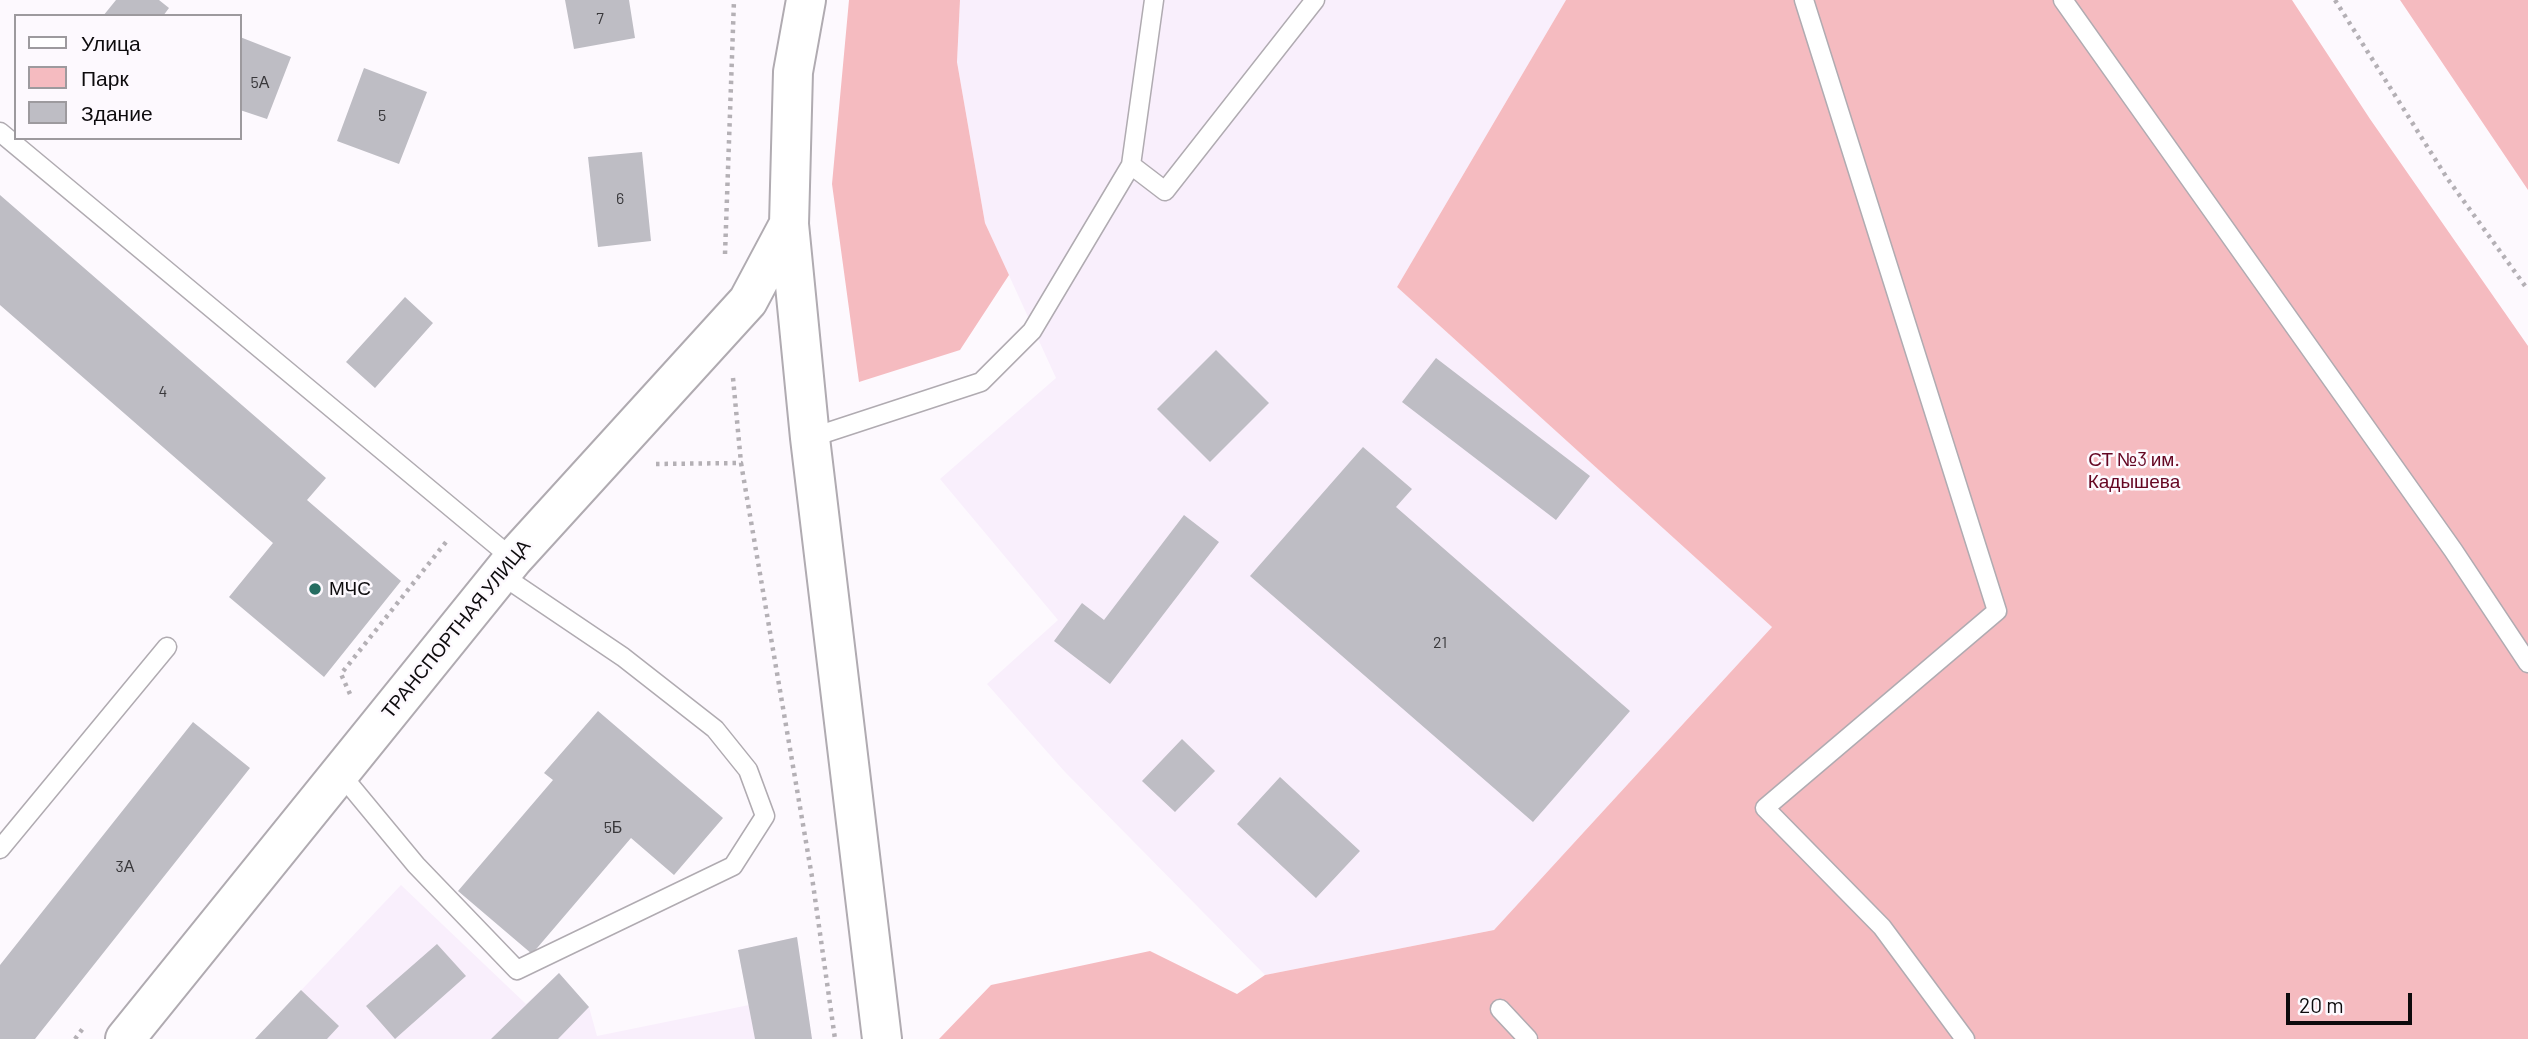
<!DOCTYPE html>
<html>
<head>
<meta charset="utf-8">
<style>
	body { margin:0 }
	#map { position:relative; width:2528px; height:1039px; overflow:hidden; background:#fdf9fe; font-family:Barlow,sans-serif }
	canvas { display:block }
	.legend { position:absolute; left:14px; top:14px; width:228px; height:126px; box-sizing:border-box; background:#fdf9fe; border:2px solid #9d9a9e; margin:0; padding:9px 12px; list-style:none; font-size:21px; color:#0d0b0d }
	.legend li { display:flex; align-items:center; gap:14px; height:35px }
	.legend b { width:35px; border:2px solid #9d9a9e }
	.scale { position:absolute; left:2286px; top:993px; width:126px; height:32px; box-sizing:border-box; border:4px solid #0d0b0d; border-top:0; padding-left:9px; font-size:21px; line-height:24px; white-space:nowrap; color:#0d0b0d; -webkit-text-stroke:5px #fdf9fe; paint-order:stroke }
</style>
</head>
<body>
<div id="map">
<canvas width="2528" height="1039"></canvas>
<ul class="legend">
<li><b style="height:9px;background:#fff"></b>Улица</li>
<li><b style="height:19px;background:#f5bbc0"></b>Парк</li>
<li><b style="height:19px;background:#bebdc4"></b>Здание</li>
</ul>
<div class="scale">20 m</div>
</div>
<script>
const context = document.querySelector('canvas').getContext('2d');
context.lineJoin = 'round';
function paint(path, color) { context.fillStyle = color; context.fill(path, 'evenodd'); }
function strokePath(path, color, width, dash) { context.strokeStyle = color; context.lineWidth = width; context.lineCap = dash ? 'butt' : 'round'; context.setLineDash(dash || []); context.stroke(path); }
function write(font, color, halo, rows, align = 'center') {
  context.font = font + ' Barlow,sans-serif'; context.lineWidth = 5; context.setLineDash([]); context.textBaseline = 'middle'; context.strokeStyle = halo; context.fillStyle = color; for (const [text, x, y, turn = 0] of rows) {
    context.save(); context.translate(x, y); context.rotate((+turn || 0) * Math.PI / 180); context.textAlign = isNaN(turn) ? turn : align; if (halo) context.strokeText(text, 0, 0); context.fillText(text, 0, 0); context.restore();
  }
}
const built = new Path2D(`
	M 960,0 L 1566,0 L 1397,287 L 1772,627 L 1494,930 L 1265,975 L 1065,772 L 987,684 L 1058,620 L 940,479 L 1056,378 L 985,223 L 957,62 Z
	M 401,885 L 526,1004 L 559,973 L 589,1007 L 597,1036 L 749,1005 L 738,950 L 797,937 L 812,1039 L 255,1039 Z`);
const green = new Path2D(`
	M 849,0 L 960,0 L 957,62 L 985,223 L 1009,275 L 960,350 L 859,382 L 832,184 Z
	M 1566,0 L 2292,0 L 2370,119 L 2528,346 L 2528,1039 L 939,1039 L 991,985 L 1150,951 L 1237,994 L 1265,975 L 1494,930 L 1772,627 L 1397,287 Z
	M 2400,0 L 2528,0 L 2528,190 Z`);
const building = new Path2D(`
	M 116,0 L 159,0 L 169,8 L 163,16 L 103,16 Z
	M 565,0 L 629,0 L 635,38 L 574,49 Z
	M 240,37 L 291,57 L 267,119 L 240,110 Z
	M 364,68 L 427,92 L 399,164 L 337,141 Z
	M 642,152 L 651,241 L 598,247 L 588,157 Z
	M 0,195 L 326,478 L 307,500 L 401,581 L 324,677 L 229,597 L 273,543 L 0,305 Z
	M 405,297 L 433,323 L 375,388 L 346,362 Z
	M 1216,350 L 1269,403 L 1210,462 L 1157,409 Z
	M 1436,358 L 1590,476 L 1556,520 L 1402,402 Z
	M 1363,447 L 1412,489 L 1396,507 L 1630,711 L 1533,822 L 1250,576 Z
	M 1184,515 L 1219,542 L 1110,684 L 1054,641 L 1082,603 L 1104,620 Z
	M 598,711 L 723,818 L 674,875 L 631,838 L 532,954 L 458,891 L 553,780 L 544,773 Z
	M 193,722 L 250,768 L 35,1039 L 0,1039 L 0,965 Z
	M 1182,739 L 1215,771 L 1175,812 L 1142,781 Z
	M 1280,777 L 1360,851 L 1316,898 L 1237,824 Z
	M 797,937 L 812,1039 L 755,1039 L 738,950 Z
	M 437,944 L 466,976 L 395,1039 L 366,1006 Z
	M 559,973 L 589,1007 L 558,1039 L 491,1039 Z
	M 301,990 L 339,1026 L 327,1039 L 255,1039 Z`);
const path = new Path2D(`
	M 2335,0 L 2447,178 L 2528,290
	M 725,254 L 734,0
	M 733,378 L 741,463
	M 656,464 L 741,463 L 812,877 L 835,1039
	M 350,694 L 341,674 L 446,542
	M 75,1039 L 84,1027`);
const lane = new Path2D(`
	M 1804,0 L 1997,611 L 1765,808 L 1882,927 L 1965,1039
	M 2063,0 L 2453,550 L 2528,663
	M 0,132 L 513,559
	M 1131,165 L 1165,191 L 1315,0
	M 810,438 L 981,382 L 1032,331 L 1131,165 L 1154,0
	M 339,772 L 416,865 L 517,970 L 733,866 L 765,816 L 748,770 L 715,729 L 623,657 L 500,574
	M 0,849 L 167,647
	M 1500,1009 L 1528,1039`);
const secondary = new Path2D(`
	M 806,0 L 793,72 L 789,224 L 810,438 L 882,1039
	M 125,1039 L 513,559 L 748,301 L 789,224`);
const markers = [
	[315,589,7,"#256c61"]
];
const numberNames = [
	["7",600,19],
	["5А",260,83],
	["5",382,116],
	["6",620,199],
	["4",163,392],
	["21",1440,643],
	["5Б",613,828],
	["3А",125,867]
];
const parkNames = [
	["СТ №3 им.",2134,460],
	["Кадышева",2134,482]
];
const poiNames = [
	["МЧС",329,589]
];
const streetNames = [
	["ТРАНСПОРТНАЯ УЛИЦА",456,629,-51]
];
paint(built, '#f9effc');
paint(green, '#f5bbc0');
paint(building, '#bebdc4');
strokePath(lane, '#b0abb1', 21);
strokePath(secondary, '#b0abb1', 42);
strokePath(path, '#b4b0b5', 4.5, [3.5, 5]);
strokePath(lane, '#fff', 18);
strokePath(secondary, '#fff', 38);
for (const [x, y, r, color] of markers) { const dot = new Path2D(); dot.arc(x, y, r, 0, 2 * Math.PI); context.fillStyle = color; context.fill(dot); strokePath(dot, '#fdf9fe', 2.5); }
write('16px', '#39383b', null, numberNames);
write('19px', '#650622', '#fdf9fe', parkNames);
write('19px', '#0d0b0d', '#fdf9fe', poiNames, 'left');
write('19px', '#0d0b0d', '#fdf9fe', streetNames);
</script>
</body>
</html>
